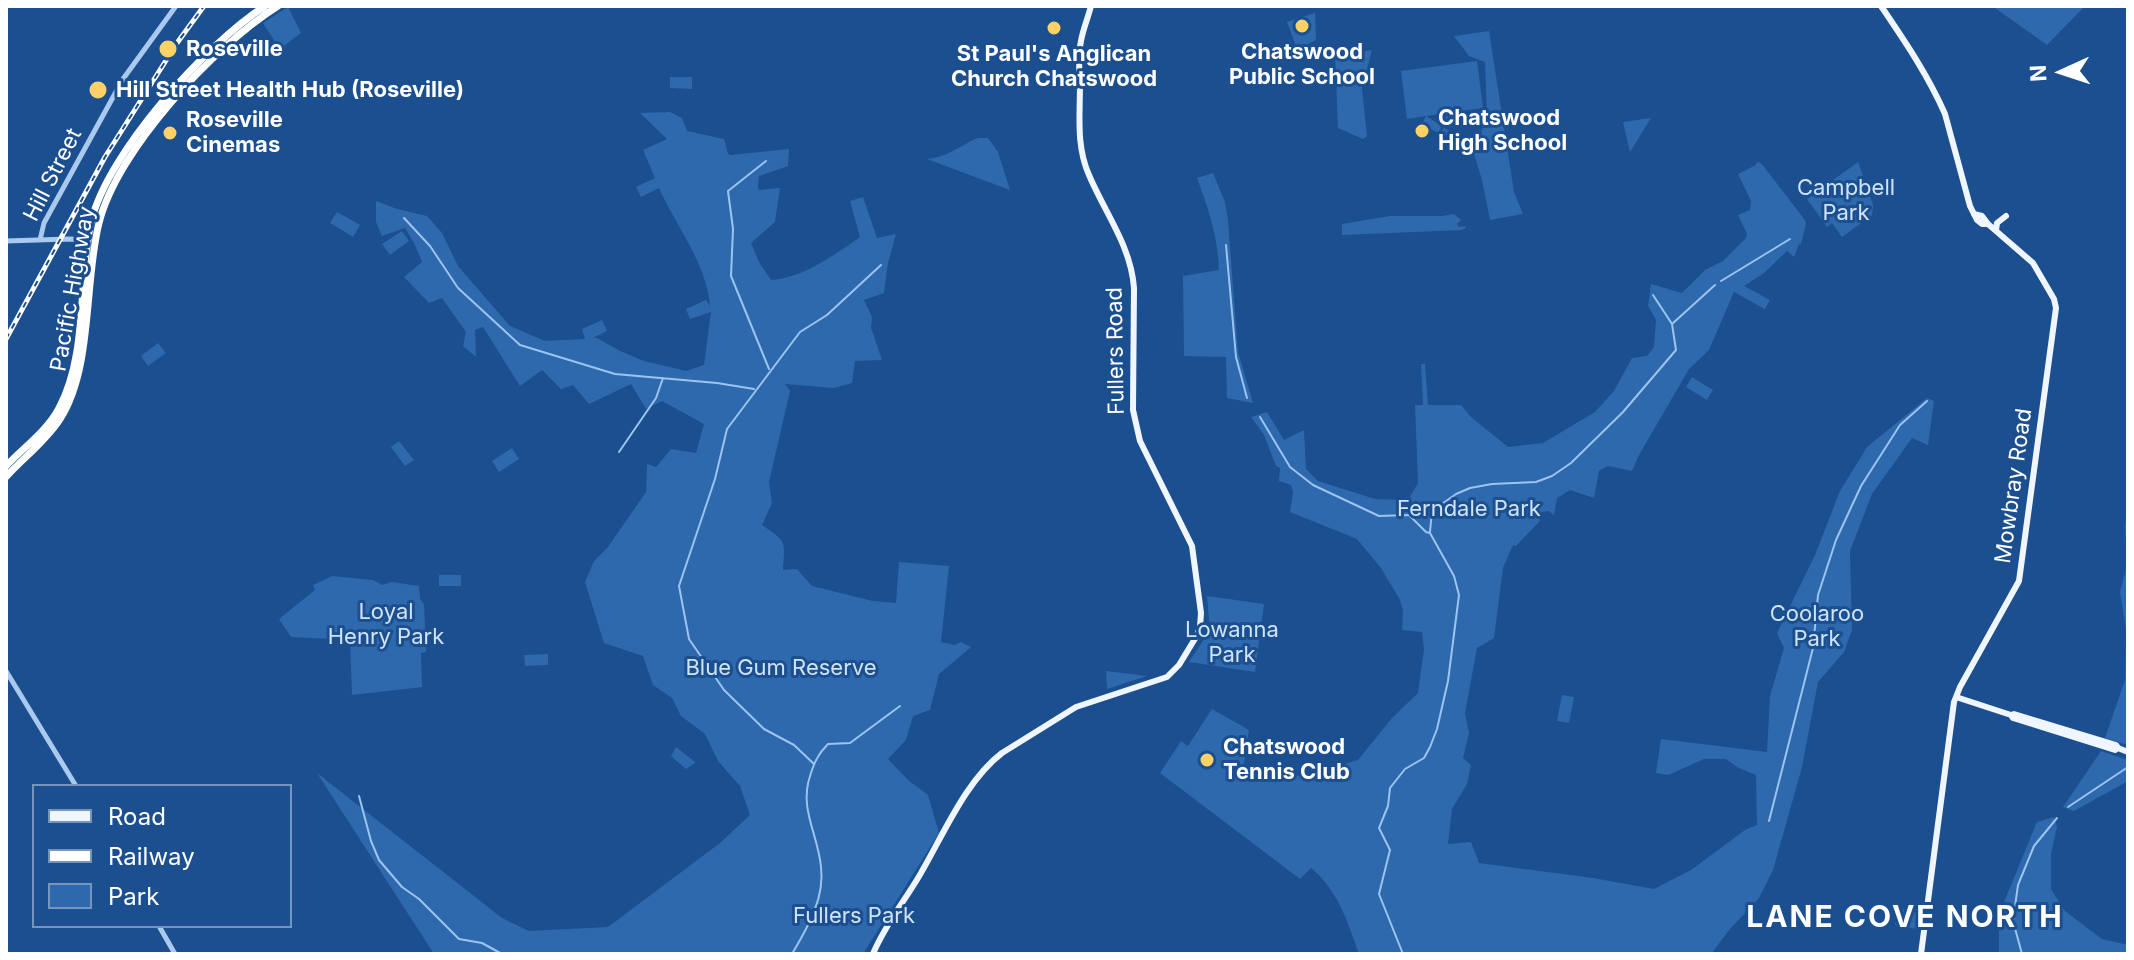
<!DOCTYPE html>
<html>
<head>
<meta charset="utf-8">
<style>
	body { margin:0 }
	#map { position:relative; width:2134px; height:960px; overflow:hidden; background:#1b4f8f; font-family:Inter,sans-serif }
	canvas { display:block }
	.frame { position:absolute; inset:0; border:8px solid #fff; pointer-events:none }
	.legend { position:absolute; left:32px; top:784px; width:260px; height:144px; box-sizing:border-box; background:#1b4f8f; border:2px solid #7695bc; margin:0; padding:10px 14px; list-style:none; font-size:24px; color:#fff }
	.legend li { display:flex; align-items:center; gap:16px; height:40px }
	.legend b { width:40px; border:2px solid #7695bc }
	.north { position:absolute; left:2022px; top:32px; width:80px; height:80px; -webkit-text-stroke:6px #1b4f8f; paint-order:stroke; rotate:267deg; font-size:22px; font-weight:700; line-height:32px; text-align:center; color:#fff }
	.north::after { content:''; display:block; margin:auto; width:28px; height:36px; background:#fff; clip-path:polygon(50% 0,100% 100%,50% 72%,0 100%) }
</style>
</head>
<body>
<div id="map">
<canvas width="2134" height="960"></canvas>
<div class="frame"></div>
<ul class="legend">
<li><b style="height:10px;background:#f0f6ff"></b>Road</li>
<li><b style="height:10px;background:#fff"></b>Railway</li>
<li><b style="height:22px;background:#2e69ad"></b>Park</li>
</ul>
<div class="north">N</div>
</div>
<script>
const context = document.querySelector('canvas').getContext('2d');
context.lineJoin = 'round';
function paint(path, color) { context.fillStyle = color; context.fill(path, 'evenodd'); }
function strokePath(path, color, width, dash) { context.strokeStyle = color; context.lineWidth = width; context.lineCap = dash ? 'butt' : 'round'; context.setLineDash(dash || []); context.stroke(path); }
function write(font, color, halo, rows, align = 'center') {
  context.font = font + ' Inter,sans-serif'; context.lineWidth = 6; context.setLineDash([]); context.textBaseline = 'middle'; context.strokeStyle = halo; context.fillStyle = color; for (const [text, x, y, turn = 0] of rows) {
    context.save(); context.translate(x, y); context.rotate((+turn || 0) * Math.PI / 180); context.textAlign = isNaN(turn) ? turn : align; if (halo) context.strokeText(text, 0, 0); context.fillText(text, 0, 0); context.restore();
  }
}
const green = new Path2D(`
	M 1997,6 L 2085,6 L 2047,45 L 1995,8 Z
	M 288,7 L 301,33 L 280,49 L 263,23 Z
	M 1315,13 L 1316,40 L 1297,49 L 1287,22 Z
	M 1489,31 L 1514,192 L 1523,214 L 1490,220 L 1482,180 L 1474,154 L 1487,115 L 1485,62 L 1469,56 L 1454,36 Z
	M 1372,50 L 1362,89 L 1367,136 L 1363,139 L 1338,128 L 1335,56 Z
	M 1477,61 L 1483,108 L 1426,116 L 1442,126 L 1438,133 L 1422,124 L 1426,116 L 1407,119 L 1401,71 Z
	M 670,77 L 692,77 L 692,89 L 670,88 Z
	M 670,112 L 682,118 L 687,131 L 724,139 L 728,154 L 731,155 L 789,149 L 788,166 L 759,176 L 758,186 L 759,190 L 780,188 L 775,222 L 751,243 L 759,262 L 771,280 C 801,279 836,254 860,237 L 850,201 L 863,197 L 877,238 L 896,234 L 888,263 L 884,293 L 864,300 L 872,317 L 871,328 L 882,360 L 855,361 L 852,383 L 834,388 L 785,384 L 790,391 L 769,482 L 772,503 L 762,525 C 787,542 785,540 783,570 L 797,569 L 812,586 L 873,601 L 896,603 L 899,562 L 949,566 L 941,642 L 955,645 L 961,642 L 971,647 L 939,674 L 930,710 L 913,716 L 906,740 L 888,759 L 908,780 L 928,795 L 939,833 L 863,954 L 434,954 L 317,773 L 502,918 L 529,931 L 608,927 L 720,843 L 750,815 L 740,786 L 718,761 L 705,734 L 681,716 L 672,698 L 653,685 L 643,656 L 604,643 L 585,582 L 594,561 L 608,547 L 646,492 L 647,464 L 656,467 L 671,449 L 696,453 L 704,424 L 662,401 L 646,409 L 631,384 L 589,404 L 573,385 L 561,389 L 542,370 L 520,386 L 483,327 L 475,330 L 476,357 L 463,346 L 466,332 L 442,298 L 429,303 L 404,277 L 422,262 L 414,243 L 405,228 L 382,236 L 376,222 L 376,201 L 397,209 L 427,216 L 442,233 L 458,266 L 510,326 L 545,341 L 585,339 L 582,329 L 602,320 L 607,331 L 593,338 L 597,338 L 620,351 L 644,361 L 686,371 L 704,365 L 711,312 L 690,319 L 686,309 L 706,300 L 710,306 C 707,264 676,226 659,188 L 641,197 L 636,187 L 655,178 L 643,150 L 667,139 L 640,113 Z
	M 1464,114 L 1466,125 L 1445,128 L 1451,132 L 1449,137 L 1440,132 L 1445,127 L 1443,117 Z
	M 1651,118 L 1630,152 L 1623,122 Z
	M 978,138 L 988,138 L 998,152 L 1010,190 L 927,159 C 949,157 958,146 978,138 Z
	M 1757,162 L 1761,163 L 1805,220 L 1806,224 L 1801,244 L 1799,244 L 1794,257 L 1787,251 L 1764,273 L 1744,286 L 1770,300 L 1764,310 L 1763,308 L 1734,292 L 1709,350 L 1689,369 L 1639,455 L 1632,471 L 1608,466 L 1599,471 L 1594,498 L 1570,490 L 1557,498 L 1554,515 L 1548,511 L 1542,512 L 1539,522 L 1516,546 L 1513,545 L 1503,568 L 1494,638 L 1477,648 L 1465,713 L 1469,733 L 1463,758 L 1471,765 L 1467,784 L 1452,809 L 1448,844 L 1471,842 L 1479,863 L 1593,878 L 1654,889 L 1691,870 L 1745,830 L 1757,825 L 1756,775 L 1739,768 L 1726,759 L 1704,759 L 1668,775 L 1656,773 L 1661,739 L 1767,752 L 1770,696 L 1784,648 L 1777,633 L 1815,555 L 1840,491 L 1867,447 L 1927,398 L 1934,401 L 1928,445 L 1912,438 L 1872,494 L 1850,551 L 1852,630 L 1844,652 L 1818,682 L 1802,767 L 1773,870 L 1759,898 L 1730,929 L 1711,954 L 1359,954 C 1348,923 1338,890 1311,868 L 1300,879 L 1160,773 L 1181,741 L 1188,746 L 1212,709 L 1249,730 L 1242,777 L 1289,778 L 1329,769 L 1358,760 L 1392,718 L 1418,693 L 1424,649 L 1422,632 L 1402,630 L 1403,611 L 1400,600 L 1381,568 L 1357,539 L 1290,512 L 1293,493 L 1291,485 L 1279,481 L 1280,468 L 1276,466 L 1264,435 L 1251,417 L 1267,412 L 1284,440 L 1304,430 L 1306,469 L 1318,481 L 1375,499 L 1408,500 L 1418,483 L 1415,405 L 1423,405 L 1421,364 L 1425,364 L 1428,405 L 1461,405 L 1471,417 L 1508,447 L 1543,443 L 1595,412 L 1614,391 L 1632,358 L 1647,356 L 1654,347 L 1656,320 L 1648,306 L 1651,284 L 1682,293 L 1705,270 L 1723,261 L 1746,238 L 1747,234 L 1738,215 L 1750,210 L 1751,201 L 1738,174 L 1756,165 Z
	M 1858,162 L 1873,205 L 1872,215 L 1842,237 L 1832,223 L 1827,227 L 1807,199 Z
	M 1213,173 L 1225,202 L 1228,221 L 1238,352 L 1253,403 L 1227,398 L 1226,357 L 1184,356 L 1183,276 L 1219,270 C 1218,237 1208,208 1197,178 Z
	M 337,212 L 360,225 L 353,237 L 330,223 Z
	M 1454,214 L 1461,220 L 1457,224 L 1459,227 L 1465,226 L 1466,228 L 1462,230 L 1342,235 L 1342,224 L 1390,216 L 1442,216 Z
	M 402,231 L 409,241 L 390,255 L 382,244 Z
	M 158,343 L 166,353 L 148,366 L 141,356 Z
	M 1692,377 L 1713,390 L 1707,400 L 1686,387 Z
	M 399,441 L 414,460 L 405,466 L 391,447 Z
	M 512,448 L 519,459 L 499,472 L 492,461 Z
	M 2128,507 L 2128,745 L 2105,738 L 2125,680 L 2126,630 L 2120,592 L 2127,565 L 2125,526 Z
	M 439,575 L 461,575 L 461,586 L 439,586 Z
	M 332,576 L 373,580 L 382,585 L 392,582 L 419,586 L 420,599 L 424,604 L 426,652 L 421,653 L 422,687 L 352,695 L 350,640 L 291,637 L 279,619 L 315,590 L 313,585 Z
	M 1207,596 L 1264,604 L 1255,672 L 1189,662 L 1210,630 Z
	M 548,654 L 548,665 L 525,666 L 524,655 Z
	M 1106,671 L 1147,676 L 1107,689 Z
	M 1562,695 L 1574,697 L 1569,723 L 1557,721 Z
	M 676,747 L 695,762 L 695,763 L 686,769 L 671,756 Z
	M 2101,751 L 2128,760 L 2128,781 L 2074,811 L 2063,807 Z
	M 2054,817 L 2057,827 L 2051,854 L 2051,889 L 2065,911 L 2102,939 L 2128,945 L 2128,954 L 1999,954 L 1999,914 L 2037,822 Z
	M 1897,908 L 1919,913 L 1917,929 L 1895,925 Z`);
const stream = new Path2D(`
	M 766,161 L 728,191 L 733,229 L 731,276 L 769,369
	M 404,218 L 430,246 L 458,288 L 520,345 L 615,374 L 717,383 L 754,389
	M 1226,245 L 1236,357 L 1247,398
	M 1721,281 L 1790,239
	M 1653,295 L 1672,324
	M 1260,417 L 1290,467 L 1313,485 L 1379,516 L 1409,515 L 1426,532 L 1430,533 L 1454,576 L 1459,595 L 1448,681 L 1437,729 L 1430,747 L 1424,758 L 1405,769 L 1390,788 L 1388,806 L 1379,828 L 1390,850 L 1379,894 L 1403,954
	M 619,452 L 656,398 L 663,378
	M 1430,532 L 1432,511 L 1456,494 L 1470,488 L 1492,484 L 1536,482 L 1552,476 L 1571,463 L 1623,412 L 1676,350 L 1672,324 L 1715,285
	M 814,764 L 794,745 L 764,729 L 724,690 L 689,639 L 679,586 L 715,479 L 727,429 L 800,332 L 827,315 L 881,265
	M 359,796 L 371,841 L 379,860 L 402,887 L 419,899 L 459,939 L 482,943 L 502,954
	M 2068,807 L 2128,767
	M 1769,821 L 1813,648 L 1818,595 L 1836,540 L 1861,486 L 1900,425 L 1927,401
	M 792,954 C 807,928 825,899 821,867 C 818,834 799,809 810,776 C 814,763 818,754 828,744 L 850,743 L 900,706
	M 2022,954 L 2013,921 L 2018,885 L 2034,846 L 2057,818`);
const minor = new Path2D(`
	M 40,240 L 44,223 L 123,79 L 176,6
	M 6,241 L 69,239 L 89,240
	M 6,671 L 76,786
	M 159,926 L 175,954`);
const major = new Path2D(`
	M 1881,6 C 1904,40 1928,75 1945,114 L 1970,206 L 1977,220 L 1982,224 L 1988,224
	M 1996,230 L 1997,223 L 2006,216
	M 1956,697 L 2011,715 L 2013,718 L 2115,750 L 2118,748
	M 2011,715 L 2014,714 L 2116,745 L 2118,748 L 2128,752
	M 873,954 C 884,927 903,903 918,878 C 942,838 965,781 1002,753 L 1076,707 L 1167,677 L 1179,665 L 1196,637 L 1200,627 L 1201,613 L 1192,546 L 1140,441 L 1133,410 L 1134,288 C 1131,246 1105,213 1089,175 C 1076,146 1080,115 1080,84 C 1079,70 1078,55 1081,41 C 1083,29 1088,18 1091,6
	M 1921,954 L 1954,702 L 1960,687 L 2019,581 L 2056,308 L 2054,299 L 2033,263 L 1988,224 L 1982,216 L 1974,214`);
const highway = new Path2D(`
	M 6,466 C 24,447 47,431 59,408 C 88,355 78,280 91,222 C 108,152 205,45 265,6
	M 6,477 C 23,458 46,441 60,419 C 93,368 84,282 99,223 C 117,150 214,46 278,6`);
const rail = new Path2D(`
	M 6,339 L 105,157 L 177,43 L 204,6`);
const markers = [
	[1302,26,8,"#ffd166"],
	[1054,28,8,"#ffd166"],
	[168,49,10,"#ffd166"],
	[98,90,10,"#ffd166"],
	[1422,131,8,"#ffd166"],
	[170,133,8,"#ffd166"],
	[1207,760,8,"#ffd166"]
];
const poiNames = [
	["Roseville",186,49],
	["Chatswood",1302,52,"center"],
	["Public School",1302,77,"center"],
	["St Paul's Anglican",1054,54,"center"],
	["Church Chatswood",1054,79,"center"],
	["Hill Street Health Hub (Roseville)",116,90],
	["Chatswood",1438,118],
	["High School",1438,143],
	["Roseville",186,120],
	["Cinemas",186,145],
	["Chatswood",1223,747],
	["Tennis Club",1223,772]
];
const streetNames = [
	["Hill Street",53,175,-63],
	["Pacific Highway",73,289,-80],
	["Fullers Road",1116,351,-91],
	["Mowbray Road",2014,486,-82]
];
const parkNames = [
	["Campbell",1846,188],
	["Park",1846,213],
	["Ferndale Park",1469,509],
	["Loyal",386,612],
	["Henry Park",386,637],
	["Coolaroo",1817,614],
	["Park",1817,639],
	["Lowanna",1232,630],
	["Park",1232,655],
	["Blue Gum Reserve",781,668],
	["Fullers Park",854,916]
];
const districtNames = [
	["LANE COVE NORTH",1905,918]
];
paint(green, '#2e69ad');
strokePath(stream, '#9cc4f0', 2);
strokePath(minor, '#a9c9ee', 5);
strokePath(major, '#f0f6ff', 6);
strokePath(highway, '#fff', 7);
strokePath(rail, '#fff', 5);
strokePath(rail, '#1b4f8f', 2, [6]);
for (const [x, y, r, color] of markers) { const dot = new Path2D(); dot.arc(x, y, r, 0, 2 * Math.PI); context.fillStyle = color; context.fill(dot); strokePath(dot, '#1b4f8f', 3); }
write('bold 22px', '#fff', '#1b4f8f', poiNames, 'left');
write('22px', '#fff', '#1b4f8f', streetNames);
write('22px', '#cfe3fa', '#1b4f8f', parkNames);
context.letterSpacing = '2px';
write('bold 30px', '#fff', '#1b4f8f', districtNames);
context.letterSpacing = '0px';
</script>
</body>
</html>
